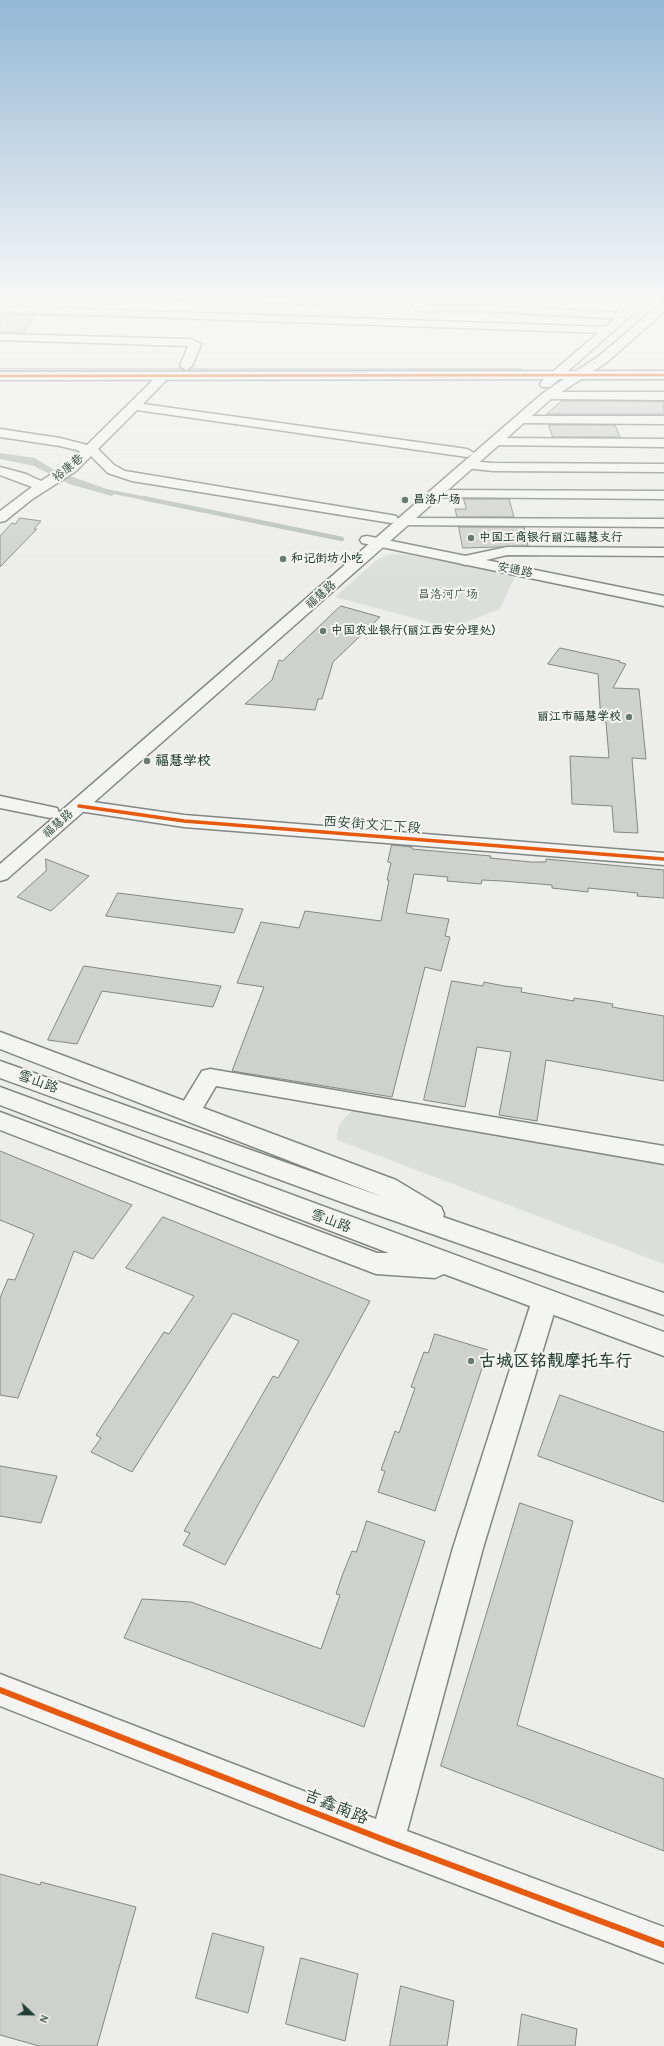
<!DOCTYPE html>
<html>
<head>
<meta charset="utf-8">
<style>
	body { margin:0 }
	#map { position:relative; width:664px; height:2046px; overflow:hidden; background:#edeeeb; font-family:"Comic Neue",sans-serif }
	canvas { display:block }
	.north { position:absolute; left:12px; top:1994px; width:40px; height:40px; -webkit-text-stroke:3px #f6f6f2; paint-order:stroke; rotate:112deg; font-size:11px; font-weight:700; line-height:16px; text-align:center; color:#1f3d34 }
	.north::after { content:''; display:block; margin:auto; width:14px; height:18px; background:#1f3d34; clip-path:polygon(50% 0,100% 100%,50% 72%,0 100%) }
</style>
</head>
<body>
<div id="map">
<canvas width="664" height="2046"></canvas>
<div class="north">N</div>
</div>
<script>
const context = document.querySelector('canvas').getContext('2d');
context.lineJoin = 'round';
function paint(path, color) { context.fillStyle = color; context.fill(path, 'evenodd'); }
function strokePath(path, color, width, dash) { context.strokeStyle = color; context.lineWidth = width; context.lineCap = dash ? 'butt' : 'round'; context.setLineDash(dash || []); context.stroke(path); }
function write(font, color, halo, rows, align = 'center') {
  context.font = font + ' "Comic Neue","LXGW WenKai TC",sans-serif'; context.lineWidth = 4; context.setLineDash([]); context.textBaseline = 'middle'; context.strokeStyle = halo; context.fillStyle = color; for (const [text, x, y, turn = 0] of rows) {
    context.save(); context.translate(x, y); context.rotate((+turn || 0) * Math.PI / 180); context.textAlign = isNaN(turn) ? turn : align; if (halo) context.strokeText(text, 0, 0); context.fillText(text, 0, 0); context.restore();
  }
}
const green = new Path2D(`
	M 392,554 L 409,555 L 515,576 L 500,609 L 451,628 L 335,597 L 379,558 Z
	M 355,1110 L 664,1165 L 664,1264 L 337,1140 C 336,1126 343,1117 355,1110 Z`);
const water = new Path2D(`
	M 0,368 L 522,368 L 519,372 L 0,372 Z
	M 0,453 L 35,458 L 56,471 L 115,492 L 112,496 L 69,484 L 34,466 L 0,459 Z`);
const streamFar1 = new Path2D(`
	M 107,491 L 148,499`);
const stream = new Path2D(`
	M 143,498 L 342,539`);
const building = new Path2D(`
	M 2,314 L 35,315 L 24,333 L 0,333 L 0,317 Z
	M 562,401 L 664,401 L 664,414 L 547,414 Z
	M 549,425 L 615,425 L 620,437 L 553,437 Z
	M 464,499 L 509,499 L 514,517 L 457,517 L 455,509 L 466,509 Z
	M 20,518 L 41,521 L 34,529 L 37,529 L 0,567 L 0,536 L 12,523 L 15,524 Z
	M 459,527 L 524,527 L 528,546 L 463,548 Z
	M 341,606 L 380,617 L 333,662 L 322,699 L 318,699 L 315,710 L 245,704 L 272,680 L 279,660 L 282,661 Z
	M 560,648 L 620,661 L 619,662 L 626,664 L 613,688 L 639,689 L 646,759 L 632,758 L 638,833 L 614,832 L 612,806 L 572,804 L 570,756 L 609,758 L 606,722 L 601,722 L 598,674 L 548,664 Z
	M 392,845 L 412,847 L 412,849 L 491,856 L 490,858 L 531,862 L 546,862 L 546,859 L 664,870 L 664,898 L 637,896 L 638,893 L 588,888 L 588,892 L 552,888 L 552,885 L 502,881 L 482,880 L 481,884 L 447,881 L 448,877 L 414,874 L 406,913 L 449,919 L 445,936 L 450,937 L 441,971 L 425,967 L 392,1097 L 232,1071 L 264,987 L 237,983 L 261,922 L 299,928 L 305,911 L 381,921 L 389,880 L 387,880 L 391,863 L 388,862 Z
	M 46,859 L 89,876 L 51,911 L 17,897 L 46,871 Z
	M 118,893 L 243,909 L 234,933 L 106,916 Z
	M 84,966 L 111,970 L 221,986 L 213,1007 L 102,991 L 77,1044 L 48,1040 Z
	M 452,981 L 483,986 L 484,982 L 504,986 L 522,988 L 521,992 L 574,1001 L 574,998 L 595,1001 L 613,1004 L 612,1007 L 664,1016 L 664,1081 L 546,1060 L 537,1121 L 499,1115 L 511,1052 L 477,1047 L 465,1107 L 424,1100 Z
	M 0,1151 L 132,1205 L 93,1259 L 74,1251 L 18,1398 L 0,1395 L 0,1298 L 8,1279 L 15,1280 L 34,1234 L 0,1220 Z
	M 163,1217 L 370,1301 L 225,1565 L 183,1545 L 190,1533 L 184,1531 L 273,1376 L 278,1378 L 299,1341 L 233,1313 L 132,1472 L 91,1452 L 101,1438 L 96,1435 L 164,1332 L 169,1334 L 194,1296 L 126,1268 Z
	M 435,1334 L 488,1350 L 435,1511 L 378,1492 L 385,1471 L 381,1470 L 395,1431 L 399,1433 L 415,1388 L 411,1387 L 424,1352 L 428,1353 Z
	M 560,1395 L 664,1432 L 664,1502 L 538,1456 Z
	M 0,1466 L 57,1476 L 41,1523 L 0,1516 Z
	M 520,1503 L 573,1521 L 517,1725 L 664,1779 L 664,1851 L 441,1766 Z
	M 367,1521 L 425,1541 L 364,1727 L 124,1638 L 142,1599 L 191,1602 L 321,1649 L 340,1595 L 336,1594 L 342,1576 L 352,1551 L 356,1552 Z
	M 0,1874 L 40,1885 L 41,1882 L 136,1907 L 97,2046 L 39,2046 L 0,2035 Z
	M 213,1933 L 264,1947 L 248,2013 L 196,1998 Z
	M 301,1958 L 358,1974 L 345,2041 L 286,2024 Z
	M 401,1986 L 454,2001 L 447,2046 L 390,2046 Z
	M 522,2014 L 577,2029 L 575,2046 L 518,2046 Z`);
const street = new Path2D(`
	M 175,297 L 287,297 L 322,298 L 328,301 L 322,304 L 181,300 Z
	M 412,297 L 423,297 L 425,305 L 482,305 L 623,313 L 629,316 L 623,319 L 482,311 L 420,311 L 414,308 Z
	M 0,306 L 607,327 L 613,330 L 607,333 L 0,312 Z
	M 0,334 L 190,339 L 199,343 L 201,345 L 192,366 L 186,370 L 180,366 L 188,346 L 0,340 Z
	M 164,372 L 170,376 L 143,404 L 467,449 L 474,453 L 467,457 L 137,410 L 98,449 L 114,465 L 125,471 L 391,515 L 396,516 L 398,519 L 396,522 L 391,523 L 132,481 L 108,473 L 91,456 L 76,471 L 31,500 L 5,521 L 0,522 L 0,511 L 32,487 L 0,475 L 0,467 L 26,474 L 41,481 L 66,465 L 80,451 L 60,446 L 0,437 L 0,429 L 60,438 L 87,445 L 160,373 Z
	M 548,392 L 664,392 L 664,400 L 544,399 L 542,396 Z
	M 521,416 L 664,416 L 664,424 L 516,423 L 515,420 L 516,417 Z
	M 495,438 L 664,439 L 664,447 L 490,445 L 488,442 L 490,439 Z
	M 470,461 L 493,463 L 664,464 L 664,472 L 493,471 L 465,468 L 463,465 L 465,462 Z
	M 436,490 L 664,491 L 664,499 L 431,497 L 429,494 L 431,491 Z
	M 404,518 L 664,519 L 664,527 L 399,525 L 397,522 L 399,519 Z
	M 507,547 L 664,548 L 664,556 L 507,555 L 465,565 L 460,563 L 457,560 L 460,557 Z
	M 0,796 L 57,808 L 59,812 L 57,816 L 50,818 L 0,808 Z
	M 79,800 L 184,815 L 664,853 L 664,865 L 184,827 L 72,810 L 70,806 L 72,802 Z
	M 210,1069 L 664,1146 L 664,1164 L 216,1086 L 197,1118 L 189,1121 L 181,1118 L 177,1112 L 202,1071 Z
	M 545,1289 L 554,1292 L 558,1300 L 483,1548 L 407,1831 L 664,1927 L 664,1963 L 387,1858 L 0,1706 L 0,1674 L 376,1819 L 453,1548 L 532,1300 L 536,1292 Z`);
const secondary = new Path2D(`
	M 664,371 L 664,379 L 0,380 L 0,372 Z
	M 367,536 L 664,596 L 664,606 L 362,543 L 360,540 L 362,537 Z
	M 0,1032 L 396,1180 L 441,1207 L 444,1214 L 443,1217 L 664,1293 L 664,1315 L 369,1212 L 0,1078 L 0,1061 L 383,1197 L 0,1049 Z
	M 0,1087 L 664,1332 L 664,1356 L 444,1274 L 435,1278 L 376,1274 L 0,1130 L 0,1112 L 377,1253 L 389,1253 L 0,1105 Z`);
const primary = new Path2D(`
	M 640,297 L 652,297 L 550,387 L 542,387 L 540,384 L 542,381 Z
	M 664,303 L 664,312 L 607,362 L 551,399 L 7,879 L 0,881 L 0,864 L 543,393 L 599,356 L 660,304 Z`);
const cyclewayFar2 = new Path2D(`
	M 0,376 L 664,375`);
const cyclewayFar1 = new Path2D(`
	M 79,806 L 184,821 L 664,859`);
const cycleway = new Path2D(`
	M 0,1690 L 387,1841 L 664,1945`);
const markers = [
	[405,500,4,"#677b74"],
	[471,538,4,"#677b74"],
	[283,559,4,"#677b74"],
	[323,631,4,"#677b74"],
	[629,717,4,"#677b74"],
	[147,761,4,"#677b74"],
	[471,1361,4,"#677b74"]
];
const farStreetnames = [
	["裕康巷",68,468,-39],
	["安通路",515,570,11],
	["福慧路",321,595,-41],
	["福慧路",58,824,-41]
];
const farPoinames = [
	["昌洛广场",413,500],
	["中国工商银行丽江福慧支行",479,538],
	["和记街坊小吃",291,559],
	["中国农业银行(丽江西安分理处)",331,631],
	["丽江市福慧学校",621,717,"right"]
];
const farParknames = [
	["昌洛河广场",448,595]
];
const poiNames = [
	["福慧学校",155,761]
];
const streetNames = [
	["西安街文汇下段",372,825,4],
	["雪山路",38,1082,20],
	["雪山路",331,1221,21]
];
const nearPoinames = [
	["古城区铭靓摩托车行",479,1361]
];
const nearStreetnames = [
	["吉鑫南路",336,1807,22]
];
paint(green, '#dadfda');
paint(water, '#b6beb9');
strokePath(streamFar1, '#b6beb9', 3.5);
strokePath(stream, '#b6beb9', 4.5);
paint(building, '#cfd1cf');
strokePath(building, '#818784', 1);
strokePath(street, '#818784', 3);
strokePath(secondary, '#818784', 3);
strokePath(primary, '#818784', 3);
paint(street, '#f4f4f2');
paint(secondary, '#f4f4f2');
paint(primary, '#f4f4f2');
strokePath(cyclewayFar2, '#e8590c', 2.5);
strokePath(cyclewayFar1, '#e8590c', 3.5);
strokePath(cycleway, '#e8590c', 6);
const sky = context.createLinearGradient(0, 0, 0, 583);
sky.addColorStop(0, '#94b8d5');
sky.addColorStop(0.51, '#f7f7f6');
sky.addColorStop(1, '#f7f7f600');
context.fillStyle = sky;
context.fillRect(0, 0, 664, 583);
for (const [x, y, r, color] of markers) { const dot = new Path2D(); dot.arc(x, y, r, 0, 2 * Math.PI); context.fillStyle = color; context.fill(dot); strokePath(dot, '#f6f6f2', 1.5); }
write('12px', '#1f3d34', '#f6f6f2', farStreetnames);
write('bold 12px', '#1f3d34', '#f6f6f2', farPoinames, 'left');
write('12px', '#415b52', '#f6f6f2', farParknames);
write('bold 14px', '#1f3d34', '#f6f6f2', poiNames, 'left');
write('14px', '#1f3d34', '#f6f6f2', streetNames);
write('bold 17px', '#1f3d34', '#f6f6f2', nearPoinames, 'left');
write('17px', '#1f3d34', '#f6f6f2', nearStreetnames);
</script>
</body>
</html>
